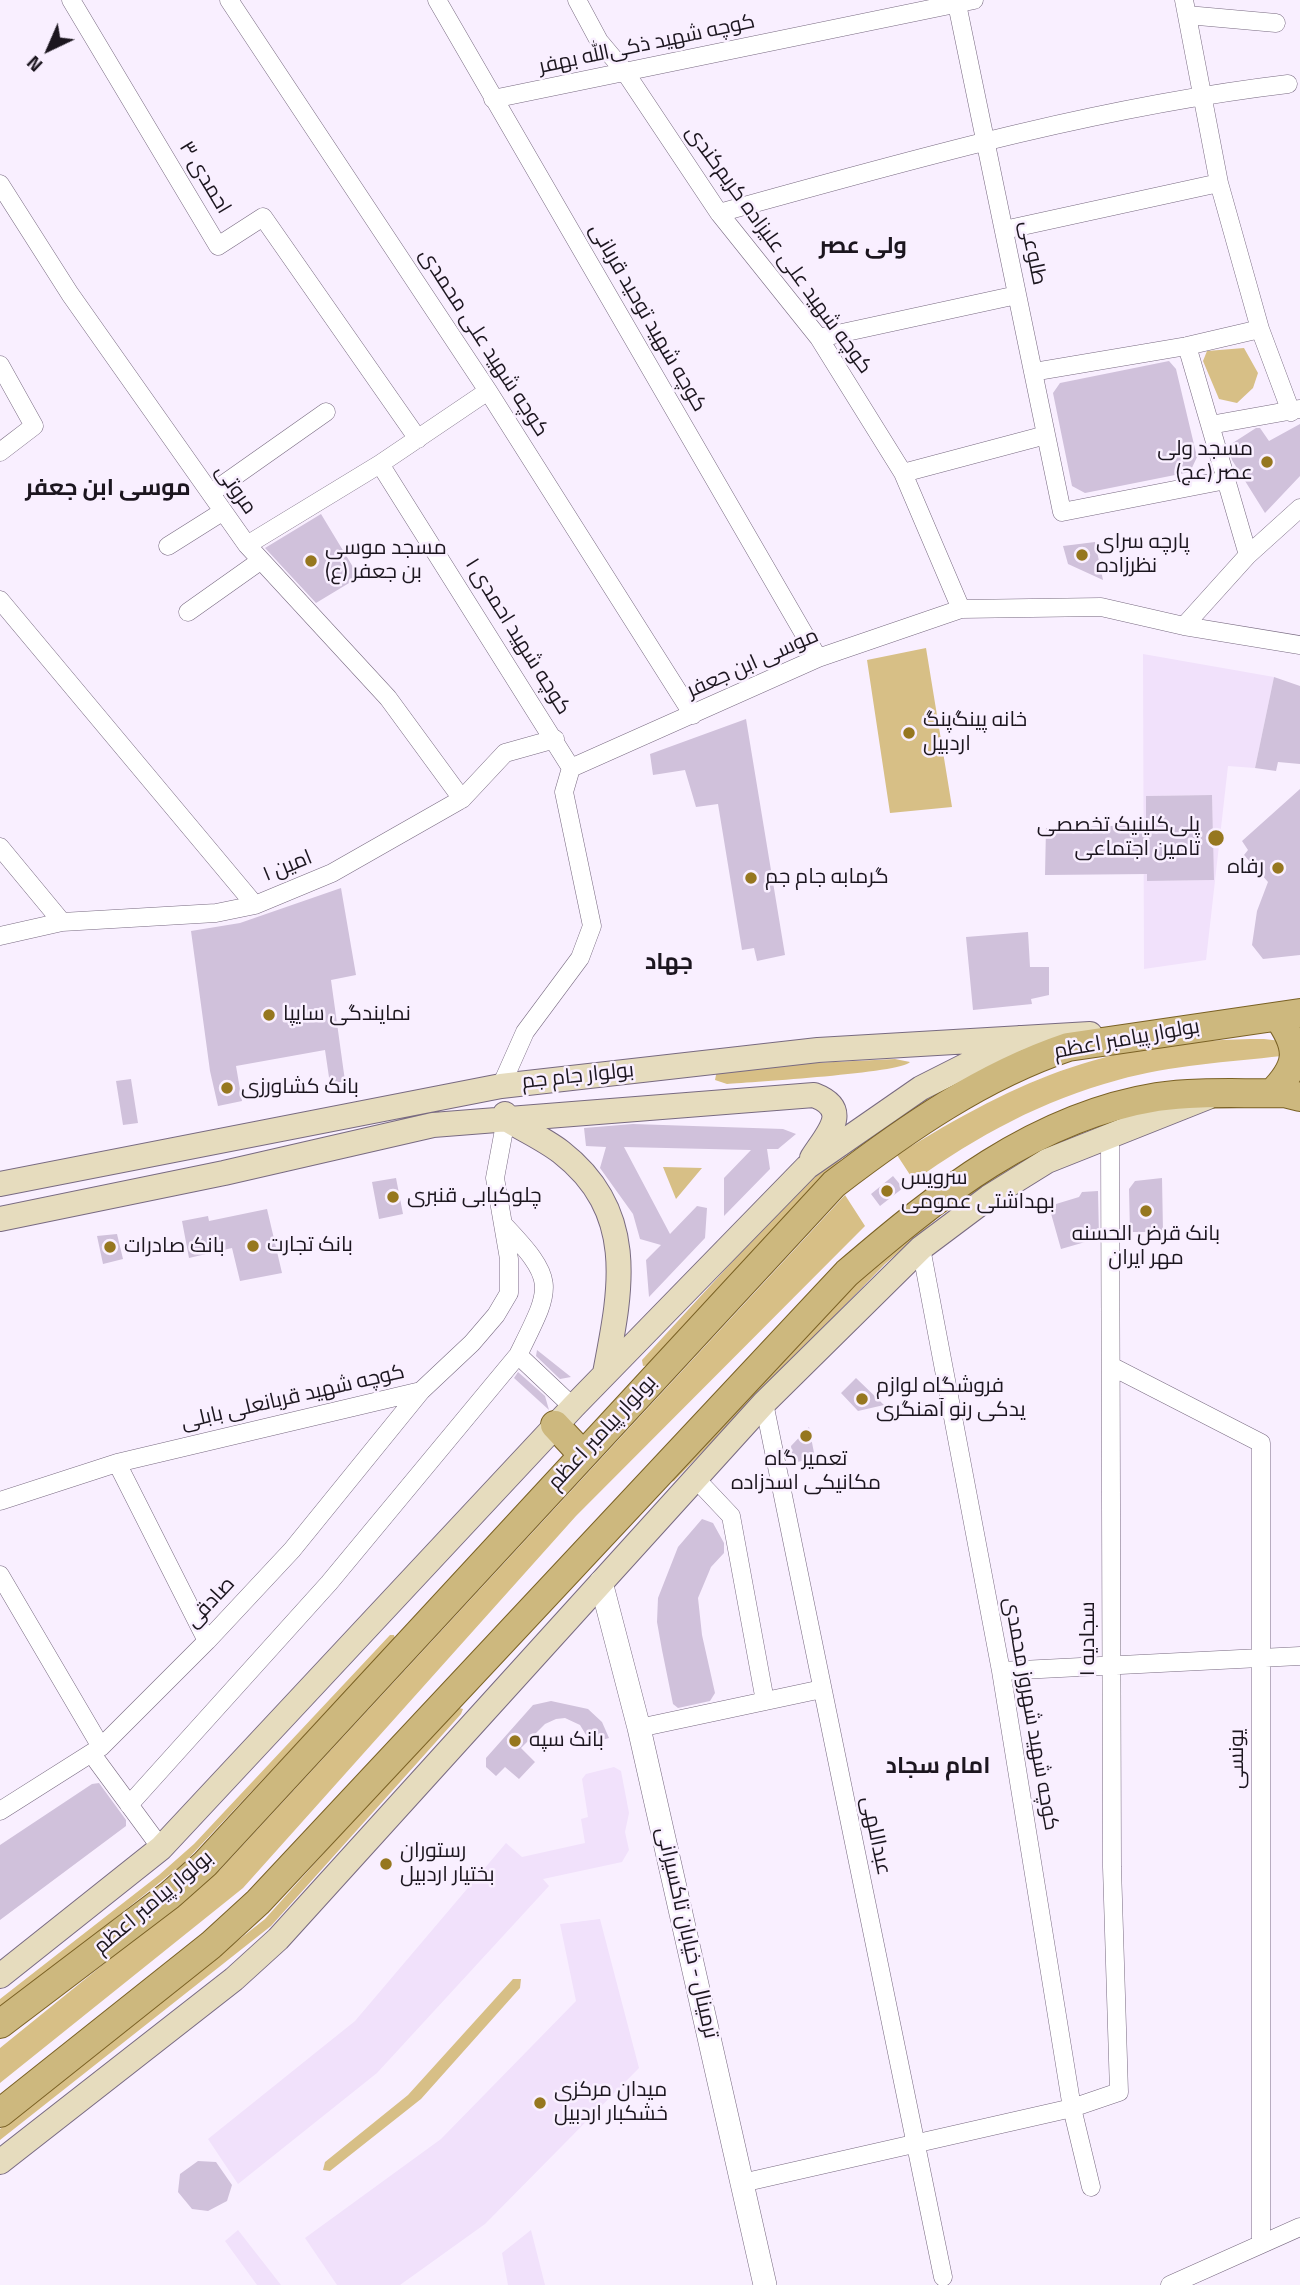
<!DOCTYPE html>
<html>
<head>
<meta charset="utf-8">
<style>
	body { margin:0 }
	#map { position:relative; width:1300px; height:2285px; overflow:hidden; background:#f9efff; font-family:"Titillium Web",sans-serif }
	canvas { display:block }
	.north { position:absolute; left:14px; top:14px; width:70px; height:70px; -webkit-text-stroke:5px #f9efff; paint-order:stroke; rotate:224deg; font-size:19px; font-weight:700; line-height:28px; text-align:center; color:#1c161f }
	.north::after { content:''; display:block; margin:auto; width:24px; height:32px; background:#1c161f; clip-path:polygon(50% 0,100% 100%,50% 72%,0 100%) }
</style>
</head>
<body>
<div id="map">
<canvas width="1300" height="2285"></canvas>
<div class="north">N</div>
</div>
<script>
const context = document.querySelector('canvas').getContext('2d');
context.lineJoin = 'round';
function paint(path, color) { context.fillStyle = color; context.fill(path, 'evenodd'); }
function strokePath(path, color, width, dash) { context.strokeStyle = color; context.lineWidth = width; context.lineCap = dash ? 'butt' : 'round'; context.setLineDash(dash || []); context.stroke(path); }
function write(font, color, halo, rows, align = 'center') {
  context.font = font + ' "Titillium Web",Cairo,sans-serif'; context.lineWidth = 5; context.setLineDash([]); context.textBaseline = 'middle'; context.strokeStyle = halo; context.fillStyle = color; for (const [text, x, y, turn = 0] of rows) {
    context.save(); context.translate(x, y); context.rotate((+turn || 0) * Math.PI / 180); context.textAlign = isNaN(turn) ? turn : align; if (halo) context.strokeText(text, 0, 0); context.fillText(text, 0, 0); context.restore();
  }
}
const built = new Path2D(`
	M 1143,654 L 1274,677 L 1255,768 L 1228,766 L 1206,960 L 1144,969 ZM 1212,795 L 1213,880 L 1147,881 L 1146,796 Z
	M 614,1767 L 621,1771 L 629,1813 L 625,1832 L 629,1850 L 622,1862 L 543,1879 L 549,1886 L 377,2073 L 238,2184 L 208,2139 L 355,2021 L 506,1843 L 522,1857 L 585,1843 L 581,1819 L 588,1817 L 582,1779 L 586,1774 Z
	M 600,1919 L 639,2068 L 485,2224 L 400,2285 L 337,2285 L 305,2238 L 441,2139 L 576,2001 L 560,1924 Z
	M 238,2230 L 281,2285 L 257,2285 L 225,2241 Z
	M 531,2230 L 545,2285 L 508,2285 L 502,2253 Z`);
const green = new Path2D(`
	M 1244,348 L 1258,373 L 1253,388 L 1237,403 L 1219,399 L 1203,361 L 1207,351 Z
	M 926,648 L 952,807 L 890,813 L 867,660 Z
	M 1264,1039 L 1281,1041 L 1282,1056 C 1228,1062 1171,1065 1118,1080 C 1043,1100 977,1136 914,1181 L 897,1155 C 1024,1076 1112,1039 1264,1039 Z
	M 895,1059 L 910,1062 C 902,1073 752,1082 727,1084 L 715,1080 L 717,1070 L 732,1067 Z
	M 975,1068 C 934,1103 883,1128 840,1160 L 650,1365 L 643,1366 L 642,1360 L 801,1187 L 834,1156 Z
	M 1084,1130 L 1083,1134 L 1012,1170 L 940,1216 L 885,1264 L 674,1481 L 665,1484 L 879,1259 L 1009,1165 Z
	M 663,1167 L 702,1168 L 676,1199 Z
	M 845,1195 L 865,1226 L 576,1516 L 243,1888 L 0,2083 L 0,2048 L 220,1870 Z
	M 390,1635 L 394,1635 L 395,1639 L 184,1863 L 0,2010 L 0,1999 L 159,1875 L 194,1844 Z
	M 455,1707 L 463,1709 L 461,1714 L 271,1926 L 0,2140 L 0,2129 L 265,1919 Z
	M 513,1979 L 521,1979 L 520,1988 L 421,2099 L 330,2171 L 323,2170 L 325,2162 L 408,2095 Z`);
const building = new Path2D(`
	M 1169,361 L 1176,369 L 1197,457 L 1190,472 L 1085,493 L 1072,486 L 1053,393 L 1060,383 Z
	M 1300,424 L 1300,476 L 1265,513 L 1232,460 L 1228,446 L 1256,428 L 1260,428 L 1269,441 Z
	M 321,514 L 359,577 L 316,603 L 265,548 Z
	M 1095,542 L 1103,580 L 1068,564 L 1063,546 Z
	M 1274,677 L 1300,686 L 1300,764 L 1278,762 L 1276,771 L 1255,768 Z
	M 746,719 L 785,955 L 757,961 L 754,948 L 742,950 L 718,804 L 696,807 L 685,770 L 653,775 L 650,754 Z
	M 1300,789 L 1300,955 L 1263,959 L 1252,945 L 1257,911 L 1268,882 L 1244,855 L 1248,850 L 1242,841 Z
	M 1212,795 L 1214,880 L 1147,881 L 1147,874 L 1045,875 L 1046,828 L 1146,825 L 1146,796 Z
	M 341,888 L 356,975 L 331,980 L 345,1081 L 330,1084 L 325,1050 L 236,1066 L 242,1101 L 218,1106 L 210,1071 L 191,931 L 240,923 Z
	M 1028,932 L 1030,967 L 1049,967 L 1049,995 L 1031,999 L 1032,1004 L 973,1010 L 966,937 Z
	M 131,1079 L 138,1123 L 123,1125 L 116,1081 Z
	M 633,1124 L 783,1129 L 796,1134 L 778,1149 L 767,1149 L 770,1169 L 724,1216 L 724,1178 L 751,1150 L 624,1147 L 670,1234 L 697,1206 L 707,1208 L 705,1238 L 649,1297 L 646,1260 L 661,1245 L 640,1239 L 633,1214 L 600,1168 L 606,1147 L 586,1146 L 584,1128 Z
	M 893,1176 L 903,1188 L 880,1206 L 871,1194 Z
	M 396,1178 L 403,1214 L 379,1219 L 372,1182 Z
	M 1162,1178 L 1163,1232 L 1130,1232 L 1129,1189 L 1135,1181 Z
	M 1098,1191 L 1099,1238 L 1061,1249 L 1050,1210 L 1056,1209 L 1056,1204 L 1079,1197 L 1082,1192 Z
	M 267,1209 L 282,1273 L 240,1281 L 232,1248 L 189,1258 L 182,1221 L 208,1216 L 209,1221 Z
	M 117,1234 L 123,1259 L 103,1264 L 97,1236 Z
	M 537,1350 L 571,1377 L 560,1379 L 536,1356 Z
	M 518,1372 L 545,1396 L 549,1410 L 514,1378 Z
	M 856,1378 L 884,1405 L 858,1411 L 841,1393 Z
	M 809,1427 L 815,1458 L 793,1463 L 791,1446 Z
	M 702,1519 L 713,1523 L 724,1543 L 724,1553 L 711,1567 L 698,1598 L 702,1635 L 715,1693 L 710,1701 L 678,1708 L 673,1704 L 662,1650 L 657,1622 L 658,1598 L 678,1547 Z
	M 551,1701 L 588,1709 L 602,1722 L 609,1738 L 591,1743 L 580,1725 L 565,1718 L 556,1719 L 545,1724 L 521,1748 L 535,1762 L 519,1779 L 505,1767 L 496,1776 L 486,1767 L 486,1758 L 533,1705 Z
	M 99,1783 L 126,1820 L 126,1826 L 0,1920 L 0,1845 L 92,1784 Z
	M 198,2161 L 216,2162 L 232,2185 L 227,2201 L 208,2211 L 192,2209 L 178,2192 L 180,2174 Z`);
const minor = new Path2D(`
	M 71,0 L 218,246 L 263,217 L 418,439
	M 229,0 L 488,391 L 693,715
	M 437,0 L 818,658
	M 577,0 L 599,41 L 625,72 L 719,213 L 819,338 L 903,473 L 961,609
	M 1184,0 L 1219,183 L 1260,329 L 1291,412
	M 957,4 L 1062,512 L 1226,480
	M 1187,15 L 1276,23
	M 493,99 L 974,0
	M 0,184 L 70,294 L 247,545 L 388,698 L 462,799
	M 719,213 C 907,161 1094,107 1288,84
	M 1004,230 L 1219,183
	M 819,338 L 1017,295
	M 1187,346 L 1248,555
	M 0,365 L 34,426 L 0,452
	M 1033,372 L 1187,346 L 1260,329
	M 488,391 L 380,464 L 571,768
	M 1210,425 L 1299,409
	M 903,473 L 1046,435
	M 211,493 L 326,412
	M 247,545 L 380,464
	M 168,546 L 222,512
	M 0,600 L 255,905
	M 188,612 L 260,561
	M 1184,626 L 1248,555 L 1300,508
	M 0,847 L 62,922
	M 0,936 L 62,922 L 216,913 L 255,905 L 332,873 L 462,799 L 505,753 L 555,739
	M 501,1086 L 525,1032 L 580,958 L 592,926 L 564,792 L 571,768 L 818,658 L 961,609 L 1101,607 L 1184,626 L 1300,645
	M 921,1248 L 1001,1671 L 1072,2108 L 1091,2187
	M 518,1355 L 573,1407
	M 1111,1366 L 1261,1443 L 1261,2244
	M 764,1403 L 943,2277
	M 117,1463 L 207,1641
	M 697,1480 L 731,1516 L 765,1701
	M 0,1501 L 117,1463 L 421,1391 L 472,1343 L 496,1315 L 509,1293 L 509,1259 L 495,1178 L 506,1119
	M 0,1575 L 101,1747
	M 1001,1671 L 1300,1656
	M 639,1728 L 822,1689
	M 97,1761 L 161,1848
	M 129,1805 L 329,1583 L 518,1355 C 552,1286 558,1282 503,1224
	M 0,1811 L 101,1747 L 207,1641 L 292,1550 L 421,1391
	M 742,2183 L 1072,2108 L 1119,2092 L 1112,1867 L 1110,1136
	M 1170,2285 L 1300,2227`);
const tertiary = new Path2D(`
	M 601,1582 L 639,1728 L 765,2285`);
const secondary = new Path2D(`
	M 505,1114 L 506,1119 C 524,1130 544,1139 561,1152 C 638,1212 621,1290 605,1373
	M 0,1184 L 501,1086 L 818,1050 L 1090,1034
	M 0,1219 L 224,1173 L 433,1125 L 814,1095 C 853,1110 827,1134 812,1158
	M 0,1976 L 161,1848 L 573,1407 L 807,1167 L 921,1088 L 1020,1038
	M 0,2162 L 234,1979 L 278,1939 L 764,1403 L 921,1248 L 989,1197 L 1047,1161 L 1208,1097`);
const primary = new Path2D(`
	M 1272,1093 C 1300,1065 1300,1048 1278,1017
	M 555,1425 L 583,1455
	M 0,2024 L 170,1895 L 205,1864 L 834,1184 C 906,1129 982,1076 1068,1047 L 1300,1013
	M 0,2113 L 211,1945 L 258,1902 L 847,1273 C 938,1195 1034,1117 1157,1097 C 1197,1091 1243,1094 1284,1093 L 1300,1097`);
const markers = [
	[1267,462,7,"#96771f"],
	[1082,555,7,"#96771f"],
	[311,561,7,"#96771f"],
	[909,733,7,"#96771f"],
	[1216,838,9,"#96771f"],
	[1278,868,7,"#96771f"],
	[751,878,7,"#96771f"],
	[269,1015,7,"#96771f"],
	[227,1088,7,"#96771f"],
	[887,1191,7,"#96771f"],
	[393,1197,7,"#96771f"],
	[1146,1211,7,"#96771f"],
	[253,1246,7,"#96771f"],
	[110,1247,7,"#96771f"],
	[862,1399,7,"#96771f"],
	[806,1436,7,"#96771f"],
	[515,1741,7,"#96771f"],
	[386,1864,7,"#96771f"],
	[540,2103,7,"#96771f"]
];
const streetNames = [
	["کوچه شهید ذکی‌الله بهفر",647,45,-12],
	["احمدی ۳",204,178,59],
	["کوچه شهید علی علیزاده کریم‌کندی",778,250,54],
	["طلوعی",1032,253,78],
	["کوچه شهید توحید قربانی",647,318,60],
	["کوچه شهید علی محمدی",483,343,57],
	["مروتی",235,490,55],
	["کوچه شهید احمدی ۱",517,637,58],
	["موسی ابن جعفر",753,664,-24],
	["امین ۱",288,867,-22],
	["بولوار پیامبر اعظم",1127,1040,-10],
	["بولوار جام جم",578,1077,-6],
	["کوچه شهید قربانعلی بابلی",293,1398,-13],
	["بولوار پیامبر اعظم",603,1433,-47],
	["صادقی",211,1603,-47],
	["سجادیه ۱",1089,1639,-90],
	["کوچه شهید شهروز محمدی",1030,1714,80],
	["یونسی",1238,1759,-90],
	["عبداللهی",875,1836,78],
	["بولوار پیامبر اعظم",154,1903,-40],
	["ترمینال - خیابان تاکسیرانی",686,1933,77]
];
const poiNames = [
	["مسجد ولی",1253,450,"right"],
	["عصر (عج)",1253,474,"right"],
	["پارچه‌ سرای",1096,543],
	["نظرزاده",1096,567],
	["مسجد موسی",325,549],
	["بن جعفر (ع)",325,573],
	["خانه پینگ‌پنگ",923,721],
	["اردبیل",923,745],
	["پلی‌کلینیک تخصصی",1200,826,"right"],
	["تامین اجتماعی",1200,850,"right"],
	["رفاه",1264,868,"right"],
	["گرمابه جام جم",765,878],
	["نمایندگی سایپا",283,1015],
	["بانک کشاورزی",241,1088],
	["سرویس",901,1179],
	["بهداشتی عمومی",901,1203],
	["چلوکبابی قنبری",407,1197],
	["بانک قرض الحسنه",1146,1235,"center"],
	["مهر ایران",1146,1259,"center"],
	["بانک تجارت",267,1246],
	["بانک صادرات",124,1247],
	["فروشگاه لوازم",876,1387],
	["یدکی رنو آهنگری",876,1411],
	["تعمیر گاه",806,1460,"center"],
	["مکانیکی اسدزاده",806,1484,"center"],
	["بانک سپه",529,1741],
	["رستوران",400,1852],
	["بختیار اردبیل",400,1876],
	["میدان مرکزی",554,2091],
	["خشکبار اردبیل",554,2115]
];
const neighbourhoodNames = [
	["ولی عصر",863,247],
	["موسی ابن جعفر",108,489],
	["جهاد",669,963],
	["امام سجاد",938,1767]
];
paint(built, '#f1e1fb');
paint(green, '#d7bf86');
paint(building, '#d0c1db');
strokePath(minor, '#786a81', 19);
strokePath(tertiary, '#786a81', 24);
strokePath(secondary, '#786a81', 26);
strokePath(primary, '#7a6125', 30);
strokePath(minor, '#fff', 18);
strokePath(tertiary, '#fff', 23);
strokePath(secondary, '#e6dcbe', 24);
strokePath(primary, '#cdb87e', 28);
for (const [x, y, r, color] of markers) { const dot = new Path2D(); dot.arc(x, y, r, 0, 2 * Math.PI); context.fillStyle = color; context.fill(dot); strokePath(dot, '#f9efff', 2.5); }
write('21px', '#1c161f', '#f9efff', streetNames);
write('21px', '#1c161f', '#f9efff', poiNames, 'left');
write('bold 23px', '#1c161f', '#f9efff', neighbourhoodNames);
</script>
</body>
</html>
